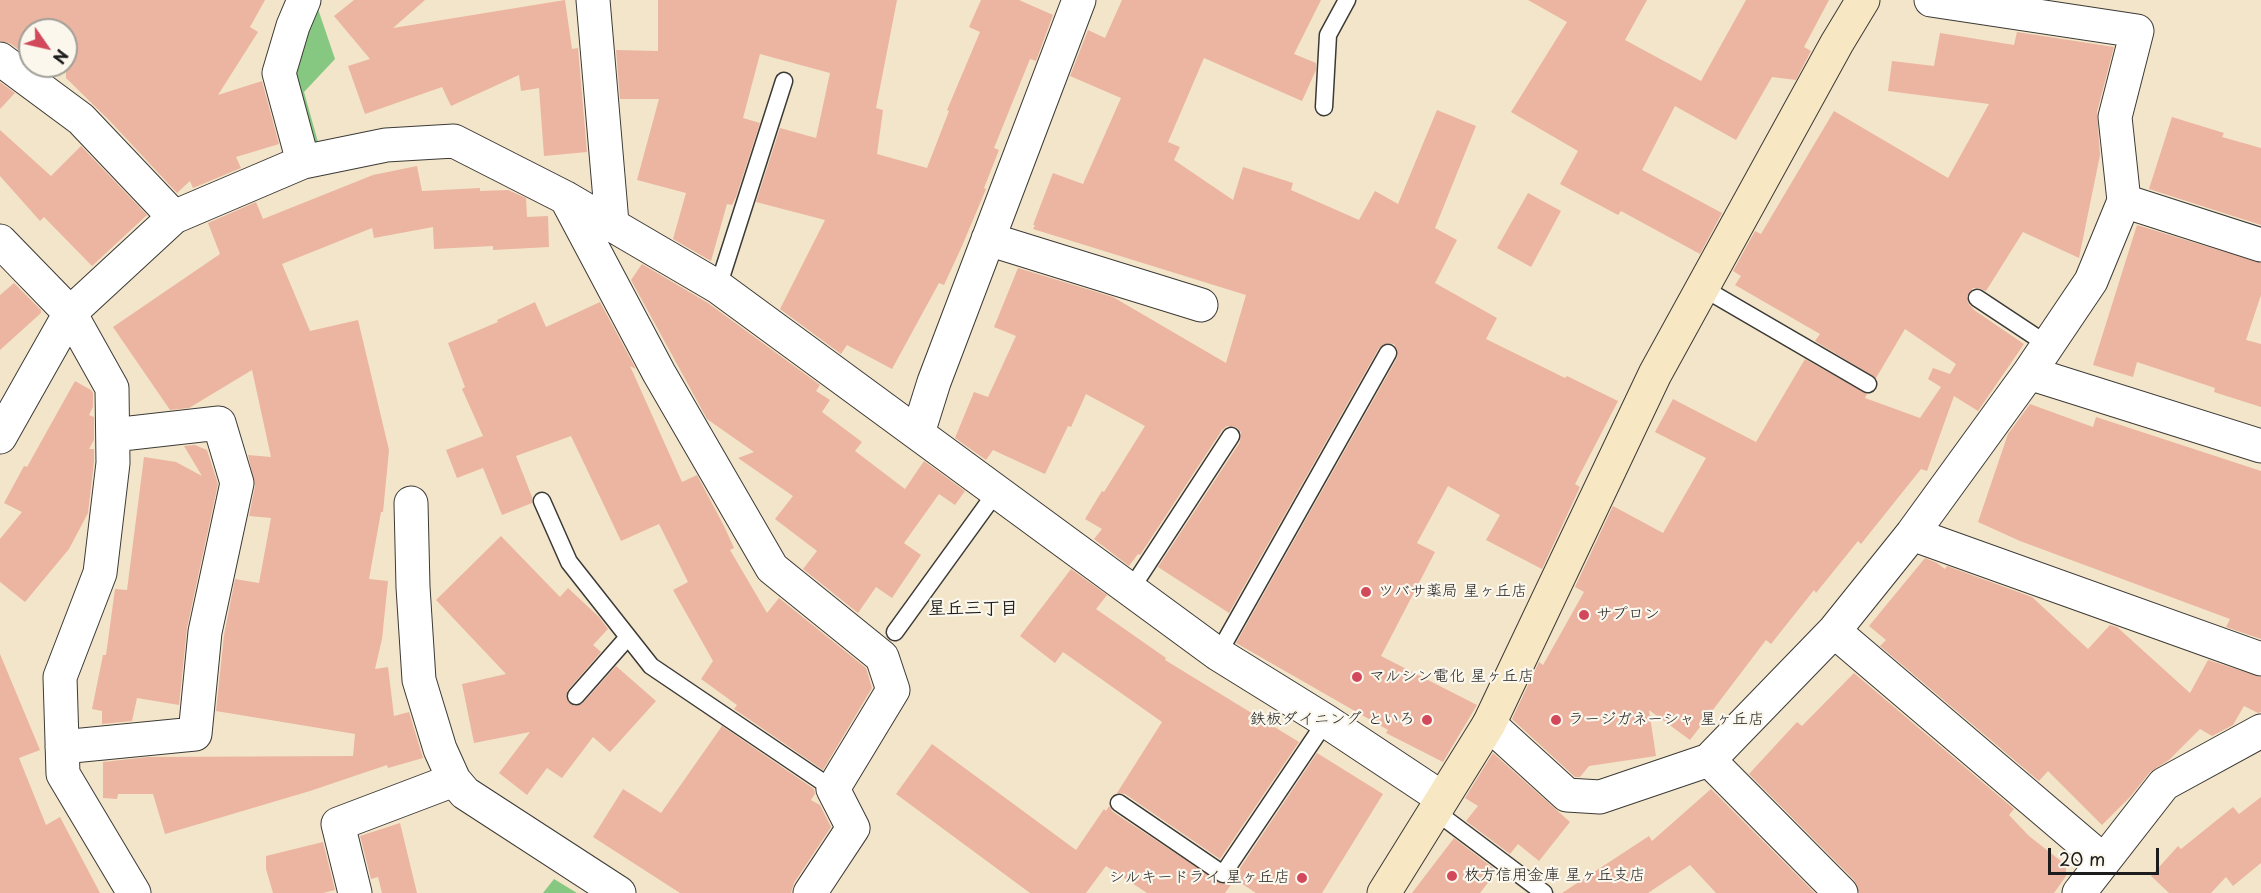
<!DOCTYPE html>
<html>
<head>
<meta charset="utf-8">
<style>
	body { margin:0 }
	#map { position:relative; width:2261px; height:893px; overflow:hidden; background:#f3e5c9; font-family:"Playpen Sans",sans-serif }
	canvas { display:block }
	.north { position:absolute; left:18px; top:18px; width:60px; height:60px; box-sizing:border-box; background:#fbf7ec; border:2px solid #a29f99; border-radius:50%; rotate:124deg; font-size:16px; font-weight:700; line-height:24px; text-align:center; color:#1c1c1c }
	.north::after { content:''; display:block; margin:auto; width:21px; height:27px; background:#d1495b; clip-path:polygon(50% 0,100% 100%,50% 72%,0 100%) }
	.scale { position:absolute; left:2048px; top:848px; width:111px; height:27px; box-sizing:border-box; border:3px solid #1c1c1c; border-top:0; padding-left:8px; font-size:18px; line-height:21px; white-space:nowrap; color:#1c1c1c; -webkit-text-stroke:4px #fbf7ec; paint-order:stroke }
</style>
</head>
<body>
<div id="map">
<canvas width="2261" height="893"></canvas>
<div class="north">N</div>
<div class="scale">20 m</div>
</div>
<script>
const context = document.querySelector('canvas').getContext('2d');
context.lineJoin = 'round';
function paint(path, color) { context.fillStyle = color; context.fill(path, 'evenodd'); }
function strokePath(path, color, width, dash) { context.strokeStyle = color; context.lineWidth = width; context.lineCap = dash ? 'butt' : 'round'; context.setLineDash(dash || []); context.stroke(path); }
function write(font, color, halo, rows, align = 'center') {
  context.font = font + ' "Playpen Sans","Klee One",sans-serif'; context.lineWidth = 4.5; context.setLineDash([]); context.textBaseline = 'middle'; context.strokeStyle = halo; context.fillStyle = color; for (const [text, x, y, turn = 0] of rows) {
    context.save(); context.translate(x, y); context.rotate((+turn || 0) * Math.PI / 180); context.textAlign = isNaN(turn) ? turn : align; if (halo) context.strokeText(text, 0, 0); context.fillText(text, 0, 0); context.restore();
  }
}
const green = new Path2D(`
	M 318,9 L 335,59 L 304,92 L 318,142 L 307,145 L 287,70 Z
	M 554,879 L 577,893 L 543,893 Z`);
const building = new Path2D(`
	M 0,0 L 265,0 L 250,27 L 258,32 L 218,95 L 262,81 L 279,144 L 236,157 L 241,168 L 193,188 L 190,181 L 177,193 L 109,120 L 66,78 L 66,30 L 30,30 L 30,58 L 11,44 L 0,41 Z
	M 354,0 L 425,0 L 393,28 L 565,0 L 572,49 L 578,48 L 587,152 L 544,156 L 539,88 L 521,91 L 519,75 L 451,106 L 442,87 L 365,114 L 348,66 L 370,59 L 334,16 Z
	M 658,0 L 897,0 L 876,108 L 883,110 L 877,154 L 927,168 L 949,111 L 947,110 L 980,32 L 969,27 L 981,0 L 1019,0 L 1053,15 L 1036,61 L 1030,59 L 994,148 L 999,150 L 984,188 L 986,189 L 962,246 L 944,285 L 939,283 L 892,369 L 847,345 L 841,354 L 780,309 L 825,220 L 756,202 L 780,128 L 816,138 L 830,73 L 760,54 L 743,118 L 760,123 L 736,197 L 732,205 L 727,204 L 711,261 L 673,239 L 686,193 L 637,180 L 659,99 L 620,99 L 616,50 L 658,51 Z
	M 1122,0 L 1321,0 L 1294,54 L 1316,63 L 1316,70 L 1302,101 L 1204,58 L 1168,142 L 1180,147 L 1174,160 L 1233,200 L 1243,167 L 1293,183 L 1291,190 L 1359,220 L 1375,191 L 1398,204 L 1437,110 L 1476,126 L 1435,228 L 1457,240 L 1435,283 L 1497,318 L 1486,339 L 1565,378 L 1567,376 L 1618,401 L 1575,484 L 1580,487 L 1542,569 L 1486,540 L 1500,515 L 1448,486 L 1417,543 L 1435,552 L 1381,656 L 1477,705 L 1443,762 L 1386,733 L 1388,730 L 1236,643 L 1397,358 L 1398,352 L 1394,344 L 1387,343 L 1379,348 L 1229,613 L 1158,567 L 1240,442 L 1241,432 L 1236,427 L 1227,426 L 1222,430 L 1140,555 L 1138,554 L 1129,566 L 1094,539 L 1102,529 L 1085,519 L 1102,491 L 1104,492 L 1145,426 L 1086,394 L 1071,427 L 1068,426 L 1045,474 L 993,450 L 986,460 L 955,438 L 974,392 L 988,397 L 1016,336 L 994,327 L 1018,268 L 1113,297 L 1226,363 L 1246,295 L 1033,229 L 1035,225 L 1033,225 L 1053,173 L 1083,184 L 1121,98 L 1070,76 L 1088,30 L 1105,38 Z
	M 1528,0 L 1647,0 L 1625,40 L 1701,81 L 1746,0 L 1829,0 L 1804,47 L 1811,51 L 1796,80 L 1772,77 L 1736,140 L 1675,106 L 1642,170 L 1722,213 L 1700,254 L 1621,211 L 1618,215 L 1560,184 L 1578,151 L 1511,112 L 1567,22 Z
	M 2017,32 L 2114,47 L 2097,112 L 2100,155 L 2079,258 L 2023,232 L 1986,291 L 1978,288 L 1973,288 L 1967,297 L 1968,303 L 1974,310 L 2024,344 L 1978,411 L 1954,396 L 1927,471 L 1921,469 L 1861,544 L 1858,541 L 1816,593 L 1814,590 L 1771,644 L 1766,640 L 1690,740 L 1649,710 L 1656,756 L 1589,766 L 1580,777 L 1575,777 L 1512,719 L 1539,662 L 1543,665 L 1584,592 L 1575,587 L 1613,506 L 1663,533 L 1706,458 L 1655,432 L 1673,399 L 1756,442 L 1805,359 L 1867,394 L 1865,398 L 1920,418 L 1941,387 L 1928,379 L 1933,368 L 1950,374 L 1956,364 L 1905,329 L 1876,378 L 1815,341 L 1820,334 L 1735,285 L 1741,276 L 1733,271 L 1755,231 L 1761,234 L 1834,111 L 1948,178 L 1989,104 L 1888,91 L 1892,61 L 1934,66 L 1940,33 L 2014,45 Z
	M 0,82 L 15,93 L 0,109 Z
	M 2172,117 L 2224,133 L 2222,137 L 2261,148 L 2261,225 L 2149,189 Z
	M 0,130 L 51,176 L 81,146 L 147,215 L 92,266 L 44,217 L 40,221 L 0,176 Z
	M 417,166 L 422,191 L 480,188 L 480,191 L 508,190 L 526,198 L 527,217 L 548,216 L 549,247 L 493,250 L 493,246 L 434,249 L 433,227 L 374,238 L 372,228 L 282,264 L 310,331 L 358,320 L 389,450 L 383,512 L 381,512 L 369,579 L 388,581 L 382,639 L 375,669 L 388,667 L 394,716 L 409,712 L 423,758 L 388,768 L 387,765 L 310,791 L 165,834 L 153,794 L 118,794 L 117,799 L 103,798 L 103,762 L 148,757 L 353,756 L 355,734 L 216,711 L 224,635 L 235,579 L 259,583 L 271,518 L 249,516 L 255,486 L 248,455 L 271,457 L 252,370 L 189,408 L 170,410 L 113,327 L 220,254 L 208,223 L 256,202 L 263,219 L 373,175 Z
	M 1528,193 L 1561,211 L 1531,267 L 1497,248 Z
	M 2137,225 L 2261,263 L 2261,295 L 2246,340 L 2261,344 L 2261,407 L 2214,392 L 2215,388 L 2137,362 L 2133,377 L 2093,365 Z
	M 642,264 L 708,303 L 820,385 L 816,391 L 830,400 L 822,412 L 862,442 L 855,451 L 905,489 L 924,461 L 965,491 L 955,505 L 939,494 L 904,543 L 921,555 L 892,598 L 876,587 L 858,613 L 803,569 L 817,551 L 775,519 L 793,496 L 738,458 L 754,452 L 707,419 L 631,280 Z
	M 14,283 L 41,310 L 41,313 L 0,350 L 0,295 Z
	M 535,302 L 546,327 L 600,302 L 636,369 L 630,366 L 682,482 L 697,475 L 724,526 L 734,548 L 730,550 L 767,613 L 779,598 L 866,668 L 872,688 L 823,770 L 734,709 L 737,705 L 701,679 L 713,661 L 673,590 L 688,582 L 659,524 L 621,541 L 571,436 L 516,456 L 532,497 L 532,503 L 502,515 L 483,468 L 457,478 L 446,450 L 483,436 L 462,389 L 465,387 L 448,343 L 498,322 L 497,320 Z
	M 75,381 L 91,390 L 93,393 L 93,407 L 89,415 L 94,417 L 94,440 L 89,449 L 94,449 L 94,462 L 88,513 L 69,549 L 25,602 L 0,582 L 0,539 L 22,512 L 4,503 L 24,466 L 27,467 Z
	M 2030,404 L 2093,427 L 2096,417 L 2261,471 L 2261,639 L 2226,627 L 2230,619 L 2020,541 L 1978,522 L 2008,434 Z
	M 195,445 L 207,450 L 218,484 L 187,628 L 179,705 L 137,698 L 132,721 L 102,724 L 102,711 L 92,709 L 103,655 L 106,655 L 115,589 L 127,590 L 144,457 L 176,462 L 202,476 L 184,446 Z
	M 501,536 L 560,597 L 568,588 L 599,617 L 608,629 L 593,645 L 601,652 L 568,690 L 566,695 L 569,703 L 575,706 L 583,703 L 616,666 L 656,701 L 610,752 L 593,737 L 562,778 L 547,768 L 527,795 L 499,773 L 530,732 L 474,743 L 462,684 L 506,674 L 436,600 Z
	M 1925,558 L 1937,563 L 1945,569 L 1947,566 L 2032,597 L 2088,649 L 2110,625 L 2117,627 L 2190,693 L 2208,660 L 2261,677 L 2261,712 L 2258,713 L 2244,706 L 2233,725 L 2212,736 L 2200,729 L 2169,760 L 2150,772 L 2130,797 L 2102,825 L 2048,771 L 2039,781 L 1880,646 L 1886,640 L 1869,626 Z
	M 1071,569 L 1107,595 L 1096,609 L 1166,658 L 1165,660 L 1299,742 L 1220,859 L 1125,794 L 1117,793 L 1162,722 L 1063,652 L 1055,663 L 1020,636 Z
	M 0,654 L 40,750 L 19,758 L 46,825 L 60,817 L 100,893 L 0,893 Z
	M 1854,673 L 2014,809 L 2009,815 L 2029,836 L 2066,865 L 2066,876 L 2054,893 L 1859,893 L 1854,880 L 1749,774 L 1797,722 L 1802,726 Z
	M 722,726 L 814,789 L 815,794 L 811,800 L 820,805 L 831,827 L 794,883 L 791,893 L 680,893 L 593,837 L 623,789 L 661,813 Z
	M 932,744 L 1076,850 L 1104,809 L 1106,811 L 1109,806 L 1113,812 L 1222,884 L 1232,880 L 1317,753 L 1383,794 L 1322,893 L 1256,893 L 1235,879 L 1225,893 L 1147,893 L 1106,866 L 1086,893 L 1030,893 L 896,794 Z
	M 1493,753 L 1570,822 L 1539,861 L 1518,844 L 1510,854 L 1466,821 L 1478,806 L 1465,798 Z
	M 1711,789 L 1815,893 L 1716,893 L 1690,865 L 1648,893 L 1562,893 L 1649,836 L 1652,841 Z
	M 2261,797 L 2261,863 L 2233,886 L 2226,877 L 2211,893 L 2169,893 L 2151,876 L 2178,846 L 2181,849 L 2233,807 L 2239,814 Z
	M 400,823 L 417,893 L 382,893 L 378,877 L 371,879 L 360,836 Z
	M 1454,838 L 1497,871 L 1480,893 L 1412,893 Z
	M 323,842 L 335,890 L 323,893 L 273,893 L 266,869 L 266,856 Z`);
const lane = new Path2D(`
	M 1324,107 L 1328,35 L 1347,0
	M 718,287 L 784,81
	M 1703,288 L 1868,384
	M 1977,298 L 2048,345
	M 542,501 L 569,562 L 651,666 L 833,789
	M 1131,589 L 1231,436
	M 895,632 L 997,491
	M 1218,654 L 1388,353
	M 576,696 L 628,637
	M 1119,803 L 1223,874 L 1326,721
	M 1435,811 L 1544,893`);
const street = new Path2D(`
	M 593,0 L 612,223
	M 0,59 L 81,119 L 174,217
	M 303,162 L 279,73 L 293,26 L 304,0
	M 566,198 L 659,373 L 772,568 L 882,657 L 893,690 L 833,789 L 853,828 L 810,893
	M 2124,201 L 2261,245
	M 988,239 L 1201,305
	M 0,241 L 70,313 L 112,388 L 113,463 L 100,573 L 60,677 L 63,774 L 134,893
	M 2029,373 L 2261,446
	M 918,433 L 934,382 L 1079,0
	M 0,437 L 70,313 L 174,217 L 303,162 L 386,145 L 454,141 L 566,198 L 718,287 L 1218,654 L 1326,721 L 1442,798
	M 411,503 L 413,587 L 419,680 L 440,749 L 454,780 L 465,793 L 619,893
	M 1912,534 L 2261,659
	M 1834,631 L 2104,861
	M 1489,724 L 1567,795 L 1600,797 L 1709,760 L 1834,631 L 1912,534 L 2029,373 L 2091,281 L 2124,201 L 2115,117 L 2137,31 L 1931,0
	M 62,747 L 195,734 L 205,632 L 237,483 L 219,423 L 113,435
	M 1709,760 L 1841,893
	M 355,893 L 338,824 L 454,780
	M 2079,893 L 2164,784 L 2261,731`);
const secondary = new Path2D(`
	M 1384,893 L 1489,724 L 1655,374 L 1837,43 L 1863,0`);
const markers = [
	[1366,592,6,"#d1495b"],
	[1584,615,6,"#d1495b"],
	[1357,677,6,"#d1495b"],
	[1427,720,6,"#d1495b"],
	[1556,720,6,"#d1495b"],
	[1452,876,6,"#d1495b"],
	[1302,878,6,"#d1495b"]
];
const poiNames = [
	["ツバサ薬局 星ヶ丘店",1378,592],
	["サプロン",1596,615],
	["マルシン電化 星ヶ丘店",1369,677],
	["鉄板ダイニング といろ",1415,720,"right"],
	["ラージガネーシャ 星ヶ丘店",1568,720],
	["枚方信用金庫 星ヶ丘支店",1464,876],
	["シルキードライ 星ヶ丘店",1290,878,"right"]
];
const neighbourhoodNames = [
	["星丘三丁目",973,609]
];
paint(green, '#86c881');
paint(building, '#ebb5a1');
strokePath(lane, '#3c3a36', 19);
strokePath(street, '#3c3a36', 35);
strokePath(secondary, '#3c3a36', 35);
strokePath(lane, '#fff', 16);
strokePath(street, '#fff', 33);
strokePath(secondary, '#f8e7c3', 33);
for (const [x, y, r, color] of markers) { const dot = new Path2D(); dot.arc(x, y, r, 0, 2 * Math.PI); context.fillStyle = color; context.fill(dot); strokePath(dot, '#fbf7ec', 2); }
write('16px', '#1c1c1c', '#fbf7ec', poiNames, 'left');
write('bold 18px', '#1c1c1c', '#fbf7ec', neighbourhoodNames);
</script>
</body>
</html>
